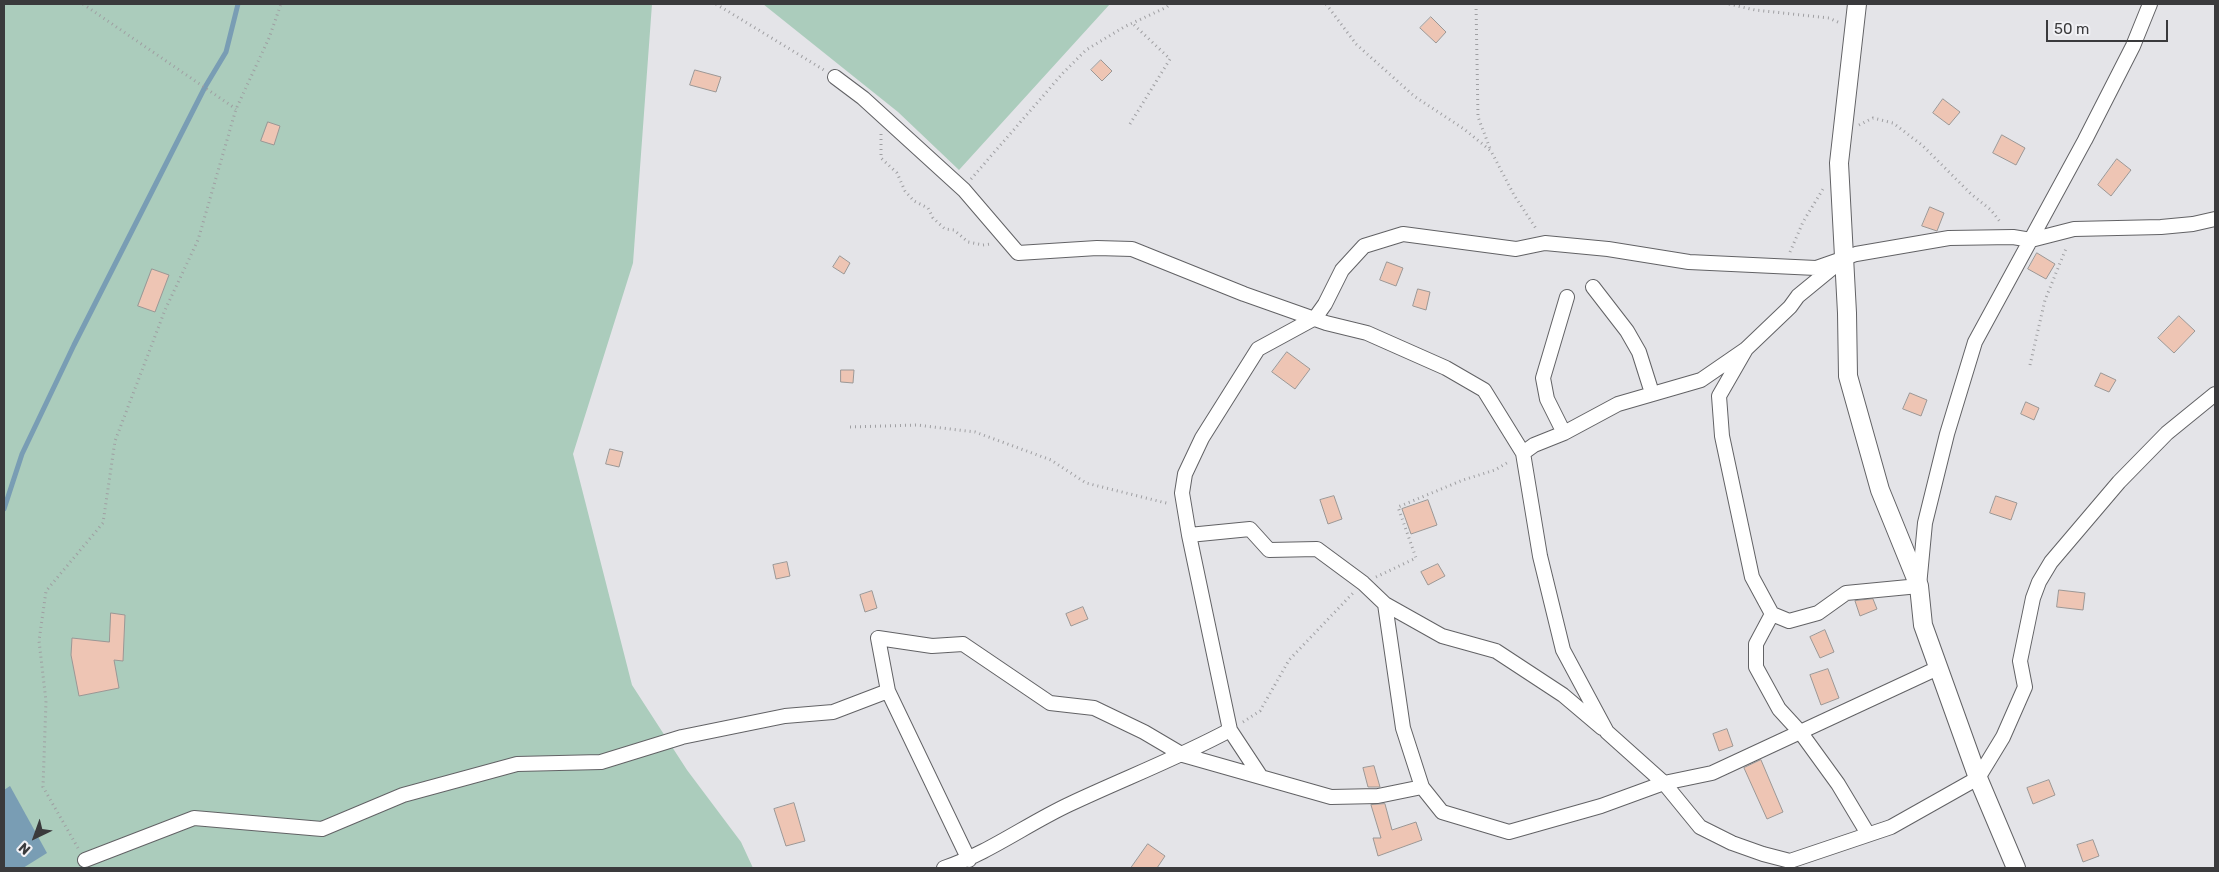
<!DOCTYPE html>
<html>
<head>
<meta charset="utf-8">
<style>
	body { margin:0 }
	#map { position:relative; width:2219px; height:872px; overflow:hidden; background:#e4e4e8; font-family:Rubik,sans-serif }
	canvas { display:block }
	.frame { position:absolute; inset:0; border:5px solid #3a3a3c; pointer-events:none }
	.north { position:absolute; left:10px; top:812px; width:50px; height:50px; -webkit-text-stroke:4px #f1f1f5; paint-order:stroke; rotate:222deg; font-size:14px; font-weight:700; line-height:20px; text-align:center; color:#3a3a3c }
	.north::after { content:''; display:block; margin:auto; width:18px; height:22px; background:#3a3a3c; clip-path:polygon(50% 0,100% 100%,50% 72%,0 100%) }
	.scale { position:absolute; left:2046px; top:20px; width:122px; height:22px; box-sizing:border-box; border:2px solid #3a3a3c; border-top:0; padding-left:6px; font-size:15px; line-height:18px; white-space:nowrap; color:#3a3a3c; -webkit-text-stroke:4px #f1f1f5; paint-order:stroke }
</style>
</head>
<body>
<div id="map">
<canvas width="2219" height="872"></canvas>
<div class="frame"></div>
<div class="north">N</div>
<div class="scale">50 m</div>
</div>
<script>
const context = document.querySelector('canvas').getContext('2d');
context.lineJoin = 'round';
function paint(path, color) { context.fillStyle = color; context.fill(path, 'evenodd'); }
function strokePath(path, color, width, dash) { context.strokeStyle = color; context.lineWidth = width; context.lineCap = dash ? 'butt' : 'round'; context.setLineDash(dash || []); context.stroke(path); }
const green = new Path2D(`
	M 4,4 L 652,4 L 633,263 L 573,454 L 632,685 L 687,770 L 741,842 L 753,868 L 4,868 Z
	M 763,4 L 1110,4 L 959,170 L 898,112 Z`);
const water = new Path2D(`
	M 10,786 L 47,853 L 23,868 L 6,868 L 4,866 L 4,790 Z`);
const stream = new Path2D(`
	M 4,509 L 22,454 L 74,345 L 205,87 L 226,52 L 238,4`);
const building = new Path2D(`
	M 1431,17 L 1446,32 L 1436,43 L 1420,28 Z
	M 1101,60 L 1112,71 L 1102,81 L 1091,70 Z
	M 695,70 L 721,77 L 716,92 L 690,85 Z
	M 1943,99 L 1960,112 L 1949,125 L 1933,113 Z
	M 268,122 L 280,126 L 274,145 L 261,141 Z
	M 2002,135 L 2025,148 L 2016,165 L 1993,153 Z
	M 2117,159 L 2131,170 L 2111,196 L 2098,185 Z
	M 1930,207 L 1944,213 L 1937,231 L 1922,226 Z
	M 2037,253 L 2055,264 L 2046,279 L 2028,269 Z
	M 840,256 L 850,263 L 844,274 L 833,267 Z
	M 1387,262 L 1403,268 L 1396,286 L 1380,280 Z
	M 152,269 L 169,275 L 155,312 L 138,306 Z
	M 1418,289 L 1430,292 L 1426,310 L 1413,306 Z
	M 2179,316 L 2195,331 L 2174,353 L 2158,338 Z
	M 1287,352 L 1310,369 L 1295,389 L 1272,372 Z
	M 841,370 L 854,370 L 853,383 L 841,382 Z
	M 2101,373 L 2116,380 L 2109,392 L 2095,386 Z
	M 1910,393 L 1927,400 L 1921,416 L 1903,409 Z
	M 2026,402 L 2039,408 L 2034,420 L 2021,414 Z
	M 610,449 L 623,452 L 619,467 L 606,464 Z
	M 1334,496 L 1342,519 L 1328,524 L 1320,500 Z
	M 1996,496 L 2017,503 L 2011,520 L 1990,513 Z
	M 1428,500 L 1437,525 L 1411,534 L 1402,509 Z
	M 787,562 L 790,576 L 776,579 L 773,565 Z
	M 1438,564 L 1445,576 L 1428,585 L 1421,572 Z
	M 2059,590 L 2085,593 L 2083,610 L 2057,607 Z
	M 872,591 L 877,608 L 865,612 L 860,595 Z
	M 1873,599 L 1877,609 L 1860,616 L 1855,601 Z
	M 1083,607 L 1088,619 L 1071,626 L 1066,614 Z
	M 111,613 L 125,615 L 123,661 L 114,660 L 119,688 L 79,696 L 71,655 L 72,638 L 109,642 Z
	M 1825,630 L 1834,652 L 1820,658 L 1810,637 Z
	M 1828,669 L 1839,698 L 1821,705 L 1810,675 Z
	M 1727,729 L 1733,746 L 1719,751 L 1713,734 Z
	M 1761,760 L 1783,812 L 1767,819 L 1744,768 Z
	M 1374,766 L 1380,787 L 1368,787 L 1363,768 Z
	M 2049,780 L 2055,795 L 2033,804 L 2027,788 Z
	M 794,803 L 805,841 L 786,846 L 774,809 Z
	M 1385,804 L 1392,830 L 1416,822 L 1422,840 L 1378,856 L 1373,838 L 1381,838 L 1371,805 Z
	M 2093,840 L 2099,856 L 2083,862 L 2077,845 Z
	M 1148,844 L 1165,856 L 1157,868 L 1131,868 Z`);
const path = new Path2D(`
	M 83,4 L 236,109
	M 716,4 L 824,70
	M 1326,4 L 1356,44 L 1414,96 L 1464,129 L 1491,151 L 1514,195 L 1537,230
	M 1476,4 L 1478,117 L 1491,151
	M 1729,4 L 1755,10 L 1829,18 L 1840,23
	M 1130,124 L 1170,59 L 1132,23
	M 1859,125 L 1873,118 L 1893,123 L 1922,145 L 1971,194 L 1991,210 L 2001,223
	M 881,134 L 881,158 L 897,173 L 905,191 L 914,201 L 928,208 L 933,218 L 945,229 L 954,230 L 968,242 L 983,245 L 991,244
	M 971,179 L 1063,73 L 1086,50 L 1124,27 L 1167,7 L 1170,4
	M 1790,252 L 1803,222 L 1823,189
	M 2030,365 L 2045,300 L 2067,246
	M 850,427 L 917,425 L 975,432 L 1051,460 L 1086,483 L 1170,504
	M 1376,577 L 1416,558 L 1398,507 L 1463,480 L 1495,470 L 1510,461
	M 1243,722 L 1260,711 L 1289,660 L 1353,593
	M 78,848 L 43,787 L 46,701 L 39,641 L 46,591 L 103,523 L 115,441 L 165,310 L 198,240 L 236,109 L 269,38 L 281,4`);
const minor = new Path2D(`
	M 835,77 L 863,98 L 964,190 L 1018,253 L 1097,248 L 1132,249 L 1244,294 L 1326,323 L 1367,333 L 1446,368 L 1484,390 L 1523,453 L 1540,556 L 1563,650 L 1607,732 L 1664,783 L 1700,827 L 1732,843 L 1763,854 L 1790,861 L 1891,827 L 1978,778 L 2003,737 L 2025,687 L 2020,661 L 2033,598 L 2039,582 L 2051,562 L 2119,482 L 2167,433 L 2215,394
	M 1593,287 L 1627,331 L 1639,352 L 1652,393
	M 1746,349 L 1719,396 L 1722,436 L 1752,577 L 1772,614 L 1789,621 L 1818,613 L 1846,593 L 1919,586 L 1925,523 L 1947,434 L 1975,342 L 2085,140 L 2133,46 L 2150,4
	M 1564,433 L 1547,399 L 1543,378 L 1567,297
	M 1523,453 L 1534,445 L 1564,433 L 1618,404 L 1701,380 L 1746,349 L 1790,307 L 1798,296 L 1837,264
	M 1189,535 L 1250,529 L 1269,550 L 1317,549 L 1363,583 L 1385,604 L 1442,636 L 1496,651 L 1563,695 L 1602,728
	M 1385,604 L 1403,728 L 1422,787
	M 1772,614 L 1756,644 L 1756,667 L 1779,709 L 1801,733 L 1838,784 L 1868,834
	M 1261,777 L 1230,730 L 1189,535 L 1182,493 L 1185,474 L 1202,438 L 1258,349 L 1315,318 L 1325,304 L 1342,270 L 1364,246 L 1403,234 L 1516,249 L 1545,243 L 1608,249 L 1689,262 L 1816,268 L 1856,254 L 1949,238 L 2013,237 L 2031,240 L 2074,229 L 2161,227 L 2193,224 L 2215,219
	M 85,860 L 194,818 L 322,829 L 403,795 L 517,764 L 601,762 L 682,737 L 785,716 L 833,712 L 888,691
	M 969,860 L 888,691 L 878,638 L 932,646 L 963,644 L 1050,703 L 1094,708 L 1144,732 L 1183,755 L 1331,797 L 1378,796 L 1422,787 L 1442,812 L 1509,832 L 1601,806 L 1664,783 L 1712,773 L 1938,668
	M 944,868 C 989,853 1027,824 1070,804 C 1123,779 1178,758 1230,730`);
const tertiary = new Path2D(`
	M 1857,4 L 1839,163 L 1847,313 L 1848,376 L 1880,490 L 1919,586 L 1923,625 L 1978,778 L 2016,868`);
paint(green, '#abccbc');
paint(water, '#799db4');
strokePath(stream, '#799db4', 5);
paint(building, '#eec5b4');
strokePath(building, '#9b9795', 1);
strokePath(minor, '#626265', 16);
strokePath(tertiary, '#626265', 20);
strokePath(path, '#9f9fa2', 3, [1, 4]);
strokePath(minor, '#fff', 14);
strokePath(tertiary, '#fff', 18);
</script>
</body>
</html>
